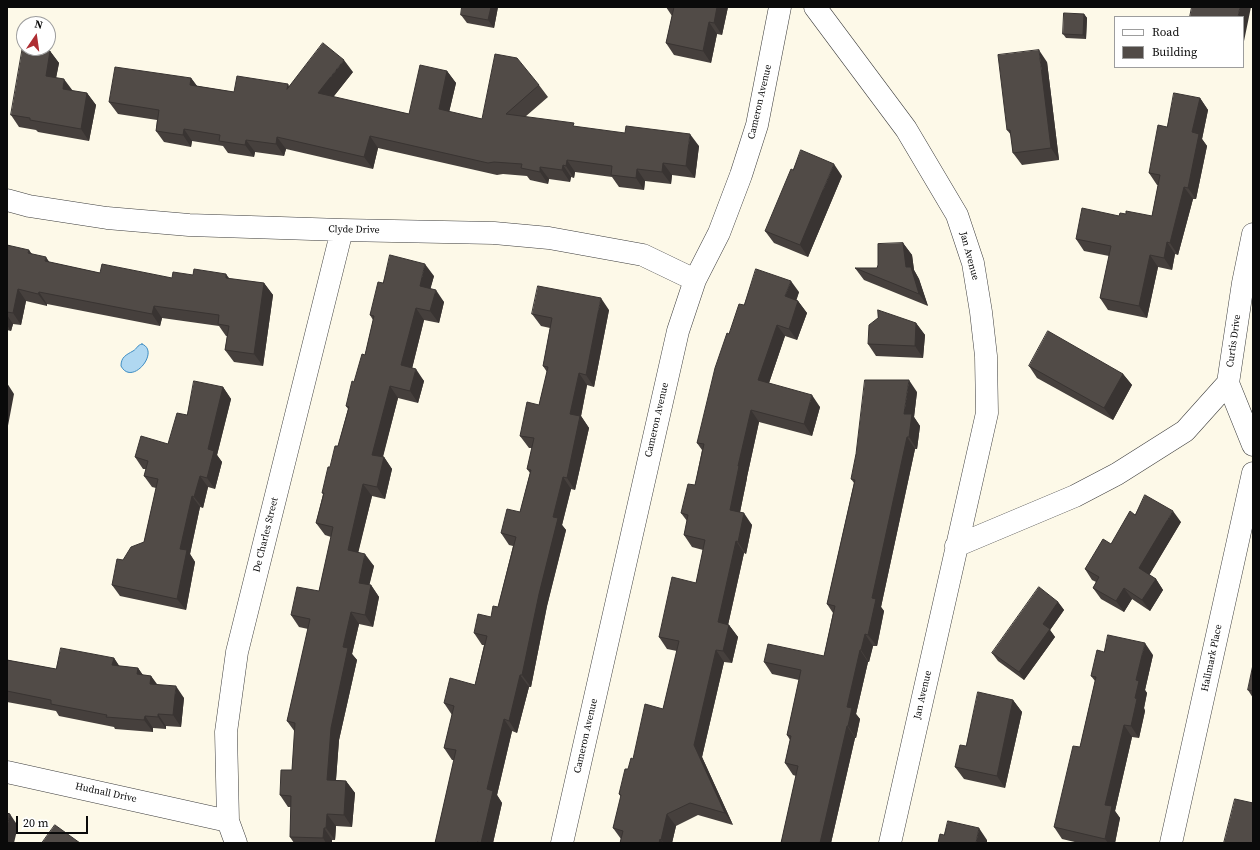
<!DOCTYPE html>
<html>
<head>
<meta charset="utf-8">
<style>
	body { margin:0 }
	#map { position:relative; width:1260px; height:850px; overflow:hidden; background:#fdf9e8; font-family:"Source Serif 4",serif }
	canvas { display:block }
	.frame { position:absolute; inset:0; border:8px solid #0a0a0a; pointer-events:none }
	.legend { position:absolute; left:1114px; top:16px; width:130px; height:52px; box-sizing:border-box; background:#fff; border:1px solid #9d9d9d; margin:0; padding:5px 7px; list-style:none; font-size:12px; color:#0a0a0a }
	.legend li { display:flex; align-items:center; gap:8px; height:20px }
	.legend b { width:20px; border:1px solid #9d9d9d }
	.north { position:absolute; left:16px; top:16px; width:40px; height:40px; box-sizing:border-box; background:#fff; border:1px solid #9d9d9d; border-radius:50%; rotate:13deg; font-size:11px; font-weight:700; line-height:16px; text-align:center; color:#0a0a0a }
	.north::after { content:''; display:block; margin:auto; width:14px; height:18px; background:#ae2d32; clip-path:polygon(50% 0,100% 100%,50% 72%,0 100%) }
	.scale { position:absolute; left:16px; top:816px; width:72px; height:18px; box-sizing:border-box; border:2px solid #0a0a0a; border-top:0; padding-left:5px; font-size:12px; line-height:14px; white-space:nowrap; color:#0a0a0a; -webkit-text-stroke:3px #fff; paint-order:stroke }
</style>
</head>
<body>
<div id="map">
<canvas width="1260" height="850"></canvas>
<div class="frame"></div>
<ul class="legend">
<li><b style="height:5px;background:#fff"></b>Road</li>
<li><b style="height:11px;background:#514b47"></b>Building</li>
</ul>
<div class="north">N</div>
<div class="scale">20 m</div>
</div>
<script>
const context = document.querySelector('canvas').getContext('2d');
context.lineJoin = 'round';
function paint(path, color) { context.fillStyle = color; context.fill(path, 'evenodd'); }
function strokePath(path, color, width, dash) { context.strokeStyle = color; context.lineWidth = width; context.lineCap = dash ? 'butt' : 'round'; context.setLineDash(dash || []); context.stroke(path); }
function write(font, color, halo, rows, align = 'center') {
  context.font = font + ' "Source Serif 4",serif'; context.lineWidth = 4; context.setLineDash([]); context.textBaseline = 'middle'; context.strokeStyle = halo; context.fillStyle = color; for (const [text, x, y, turn = 0] of rows) {
    context.save(); context.translate(x, y); context.rotate((+turn || 0) * Math.PI / 180); context.textAlign = isNaN(turn) ? turn : align; if (halo) context.strokeText(text, 0, 0); context.fillText(text, 0, 0); context.restore();
  }
}
const water = new Path2D(`
	M 142,344 C 161,351 132,387 121,366 C 121,357 126,355 133,351 C 137,349 137,345 142,344 Z`);
const minor = new Path2D(`
	M 815,7 L 906,129 L 957,215 L 973,263 L 981,312 L 986,356 L 987,413 L 890,843
	M 7,200 L 29,206 L 107,218 L 189,225 L 342,230 L 494,233 L 549,238 L 643,255 L 695,280
	M 1253,234 L 1243,283 L 1228,383 L 1253,445
	M 956,546 L 1075,496 L 1117,474 L 1185,431 L 1228,383
	M 7,772 L 228,821
	M 236,843 L 228,821 L 226,732 L 237,652 L 342,230
	M 562,843 L 678,331 L 695,280 L 719,233 L 741,175 L 757,125 L 780,7
	M 1171,843 L 1253,473`);
const wall = new Path2D(`
	M 462,7 L 498,7 L 494,28 L 467,23 L 461,15 Z
	M 666,7 L 728,7 L 722,35 L 717,34 L 711,63 L 674,55 L 666,43 L 672,16 Z
	M 1084,14 L 1087,18 L 1086,39 L 1066,38 L 1063,34 Z
	M 50,51 L 59,63 L 56,78 L 72,91 L 87,93 L 96,105 L 89,141 L 38,132 L 36,130 L 19,127 L 11,115 Z
	M 1047,62 L 1059,160 L 1022,165 L 1013,153 L 1011,135 L 1007,130 Z
	M 447,71 L 456,83 L 449,112 L 482,119 L 539,85 L 548,97 L 525,117 L 577,127 L 699,146 L 695,178 L 672,175 L 671,184 L 645,181 L 644,190 L 619,187 L 612,177 L 575,172 L 574,178 L 571,177 L 570,182 L 549,179 L 548,184 L 530,180 L 527,176 L 503,174 L 497,175 L 378,148 L 373,169 L 286,149 L 284,156 L 255,152 L 254,157 L 228,153 L 223,146 L 192,141 L 191,147 L 164,142 L 156,131 L 157,120 L 118,114 L 109,102 L 191,78 L 197,86 L 234,92 L 288,84 L 289,86 L 353,72 L 333,97 L 409,114 Z
	M 1200,98 L 1208,110 L 1202,139 L 1207,146 L 1196,199 L 1193,199 L 1178,255 L 1175,254 L 1172,270 L 1158,267 L 1147,318 L 1108,310 L 1100,298 L 1109,256 L 1084,251 L 1076,239 L 1119,216 L 1126,214 L 1152,216 L 1158,185 L 1157,185 L 1149,173 L 1167,127 Z
	M 842,176 L 808,257 L 774,243 L 765,231 Z
	M 903,243 L 912,255 L 914,270 L 919,279 L 928,306 L 864,280 L 855,268 L 877,268 Z
	M 7,245 L 32,254 L 49,262 L 100,273 L 172,278 L 193,275 L 230,279 L 264,283 L 273,295 L 263,366 L 234,362 L 225,350 L 227,336 L 226,336 L 219,326 L 162,318 L 160,326 L 47,304 L 47,306 L 26,301 L 21,325 L 13,324 L 11,331 L 7,330 Z
	M 434,276 L 430,289 L 444,302 L 439,323 L 424,320 L 412,368 L 424,381 L 418,403 L 398,398 L 383,457 L 384,457 L 392,469 L 385,499 L 372,496 L 358,552 L 374,566 L 369,585 L 371,585 L 379,597 L 373,627 L 359,624 L 352,654 L 357,660 L 339,740 L 336,780 L 346,781 L 355,793 L 352,827 L 336,826 L 335,840 L 332,840 L 332,843 L 294,843 L 290,837 L 291,807 L 288,807 L 280,795 L 292,770 L 295,732 L 287,721 L 308,629 L 299,627 L 291,615 L 319,591 L 331,537 L 325,535 L 316,523 L 323,494 L 322,493 L 338,446 L 348,409 L 346,406 L 365,355 L 373,320 L 370,315 L 383,283 Z
	M 799,292 L 796,300 L 798,301 L 807,313 L 797,340 L 785,336 L 769,383 L 820,407 L 812,436 L 759,422 L 747,477 L 747,478 L 740,512 L 752,525 L 746,554 L 744,553 L 728,625 L 729,625 L 738,637 L 732,663 L 724,662 L 702,757 L 733,825 L 698,815 L 676,826 L 672,843 L 620,843 L 621,839 L 613,828 L 621,797 L 619,794 L 633,759 L 663,709 L 677,651 L 667,649 L 659,637 L 696,583 L 703,550 L 692,547 L 684,535 L 687,521 L 681,513 L 695,485 L 702,450 L 697,443 L 729,334 L 744,305 Z
	M 609,310 L 594,387 L 587,385 L 581,416 L 589,428 L 575,490 L 571,489 L 562,525 L 566,530 L 547,606 L 531,687 L 529,687 L 517,733 L 512,731 L 497,795 L 502,803 L 493,843 L 435,843 L 454,760 L 452,760 L 444,748 L 452,715 L 444,703 L 475,685 L 484,645 L 482,645 L 474,633 L 491,617 L 498,607 L 513,546 L 509,545 L 501,533 L 520,512 L 530,473 L 527,469 L 532,448 L 529,448 L 520,436 L 539,405 L 547,372 L 543,366 L 550,328 L 541,326 L 532,314 Z
	M 916,323 L 925,335 L 923,358 L 876,356 L 868,344 Z
	M 1029,366 L 1123,374 L 1132,385 L 1113,420 L 1037,378 Z
	M 223,387 L 231,399 L 217,455 L 222,462 L 215,489 L 208,487 L 203,508 L 200,507 L 190,554 L 195,562 L 186,610 L 120,596 L 112,585 L 123,560 L 144,542 L 156,488 L 152,487 L 144,476 L 146,469 L 143,469 L 135,457 L 168,444 L 187,415 Z
	M 917,392 L 914,417 L 920,426 L 917,449 L 915,449 L 881,607 L 884,611 L 877,646 L 873,646 L 869,662 L 868,662 L 856,714 L 860,719 L 856,738 L 855,738 L 831,843 L 781,843 L 796,776 L 793,775 L 785,763 L 790,740 L 787,735 L 799,680 L 772,674 L 764,662 L 824,656 L 833,613 L 827,604 L 854,483 L 851,479 Z
	M 1135,515 L 1181,522 L 1149,575 L 1156,579 L 1163,590 L 1150,611 L 1132,599 L 1124,612 L 1101,599 L 1093,588 L 1096,582 L 1092,580 L 1085,569 L 1111,544 Z
	M 1058,602 L 1064,610 L 1050,630 L 1055,637 L 1024,680 L 998,661 L 992,653 Z
	M 1104,652 L 1153,655 L 1145,690 L 1147,693 L 1144,708 L 1145,711 L 1139,738 L 1132,737 L 1115,811 L 1120,818 L 1115,843 L 1079,843 L 1062,839 L 1054,827 L 1080,747 L 1095,681 L 1091,676 Z
	M 114,658 L 119,666 L 138,668 L 143,675 L 151,676 L 157,684 L 184,698 L 181,727 L 166,726 L 166,729 L 153,728 L 153,732 L 115,729 L 114,727 L 59,716 L 56,711 L 7,702 L 7,660 L 56,669 Z
	M 1253,665 L 1253,698 L 1248,690 Z
	M 1013,700 L 1022,712 L 1005,788 L 964,779 L 955,767 L 966,746 Z`);
const shadedWall = new Path2D(`
	M 491,7 L 498,7 L 494,28 L 488,20 Z
	M 717,7 L 728,7 L 722,35 L 714,23 Z
	M 1240,7 L 1251,7 L 1243,46 L 1243,17 L 1238,17 Z
	M 1084,14 L 1087,18 L 1086,39 L 1083,35 Z
	M 709,22 L 717,34 L 711,63 L 703,51 Z
	M 1039,50 L 1047,62 L 1059,160 L 1051,148 Z
	M 50,51 L 59,63 L 54,88 L 46,76 Z
	M 344,60 L 353,72 L 327,105 L 318,93 Z
	M 447,71 L 456,83 L 447,121 L 439,109 Z
	M 191,78 L 200,90 L 190,85 Z
	M 64,79 L 73,91 L 63,89 Z
	M 87,93 L 96,105 L 89,141 L 81,129 Z
	M 1200,98 L 1208,110 L 1202,139 L 1207,146 L 1196,199 L 1188,188 L 1192,132 Z
	M 184,129 L 192,141 L 191,147 L 183,135 Z
	M 690,134 L 699,146 L 695,178 L 686,166 Z
	M 370,136 L 378,148 L 373,169 L 364,157 Z
	M 277,137 L 286,149 L 284,156 L 276,144 Z
	M 246,140 L 255,152 L 254,157 L 245,145 Z
	M 567,160 L 575,172 L 574,178 L 566,166 Z
	M 663,163 L 672,175 L 671,184 L 662,172 Z
	M 834,164 L 842,176 L 808,257 L 800,245 Z
	M 563,165 L 571,177 L 570,182 L 562,170 Z
	M 540,167 L 549,179 L 548,184 L 540,172 Z
	M 637,169 L 645,181 L 644,190 L 636,178 Z
	M 1184,187 L 1193,199 L 1178,255 L 1170,243 Z
	M 1167,242 L 1175,254 L 1172,270 L 1164,258 Z
	M 903,243 L 912,255 L 914,270 L 919,279 L 928,306 L 919,294 L 906,267 Z
	M 29,250 L 38,262 L 28,253 Z
	M 1150,255 L 1158,267 L 1147,318 L 1139,306 Z
	M 46,257 L 54,269 L 45,261 Z
	M 425,264 L 434,276 L 428,298 L 420,286 Z
	M 226,274 L 235,286 L 226,278 Z
	M 791,281 L 799,292 L 794,308 L 785,296 Z
	M 264,283 L 273,295 L 263,366 L 254,354 Z
	M 18,289 L 26,301 L 21,325 L 13,313 Z
	M 436,290 L 444,302 L 439,323 L 430,311 Z
	M 39,292 L 47,304 L 47,306 L 38,294 Z
	M 601,298 L 609,310 L 594,387 L 586,375 Z
	M 798,301 L 807,313 L 797,340 L 789,329 Z
	M 154,306 L 162,318 L 160,326 L 152,314 Z
	M 416,308 L 424,320 L 410,377 L 401,365 Z
	M 7,315 L 13,324 L 11,331 L 7,325 Z
	M 916,323 L 925,335 L 923,358 L 915,346 Z
	M 777,325 L 785,336 L 766,392 L 758,380 Z
	M 416,369 L 424,381 L 418,403 L 410,391 Z
	M 579,373 L 587,385 L 581,416 L 589,428 L 575,490 L 567,478 L 570,414 Z
	M 1123,374 L 1132,385 L 1113,420 L 1104,408 Z
	M 909,380 L 917,392 L 914,417 L 920,426 L 917,449 L 909,437 L 904,414 Z
	M 7,383 L 14,394 L 7,431 Z
	M 390,386 L 398,398 L 380,467 L 372,455 Z
	M 223,387 L 231,399 L 217,455 L 222,462 L 215,489 L 207,478 L 208,449 Z
	M 812,395 L 820,407 L 812,436 L 804,424 Z
	M 751,410 L 759,422 L 747,477 L 747,478 L 738,522 L 730,510 L 738,466 Z
	M 907,437 L 915,449 L 881,607 L 884,611 L 877,646 L 868,635 L 872,598 Z
	M 384,457 L 392,469 L 385,499 L 377,487 Z
	M 200,476 L 208,487 L 203,508 L 194,497 Z
	M 563,477 L 571,489 L 562,525 L 566,530 L 547,606 L 531,687 L 522,675 L 553,517 Z
	M 363,484 L 372,496 L 356,562 L 348,550 Z
	M 192,496 L 200,507 L 190,554 L 195,562 L 186,610 L 177,599 L 180,549 Z
	M 1173,511 L 1181,522 L 1147,579 L 1139,568 Z
	M 744,513 L 752,525 L 746,554 L 738,542 Z
	M 736,541 L 744,553 L 726,634 L 718,622 Z
	M 365,554 L 374,566 L 367,595 L 359,583 Z
	M 1156,579 L 1163,590 L 1150,611 L 1142,600 Z
	M 371,585 L 379,597 L 373,627 L 365,615 Z
	M 1124,588 L 1132,599 L 1124,612 L 1116,601 Z
	M 1058,602 L 1064,610 L 1050,630 L 1055,637 L 1024,680 L 1019,672 L 1043,624 Z
	M 351,612 L 359,624 L 352,654 L 357,660 L 339,740 L 335,792 L 327,780 L 331,728 L 343,647 Z
	M 729,625 L 738,637 L 732,663 L 723,651 Z
	M 865,634 L 873,646 L 869,662 L 861,650 Z
	M 1145,643 L 1153,655 L 1145,690 L 1147,693 L 1144,708 L 1145,711 L 1139,738 L 1131,726 L 1135,698 L 1136,680 Z
	M 716,650 L 724,662 L 702,757 L 733,825 L 725,813 L 694,745 Z
	M 860,650 L 868,662 L 856,714 L 860,719 L 856,738 L 848,726 L 847,707 Z
	M 114,658 L 122,670 L 112,665 Z
	M 138,668 L 146,680 L 137,674 Z
	M 520,675 L 529,687 L 517,733 L 509,721 Z
	M 151,676 L 159,688 L 150,684 Z
	M 176,686 L 184,698 L 181,727 L 173,715 Z
	M 1013,700 L 1022,712 L 1005,788 L 997,776 Z
	M 158,714 L 166,726 L 166,729 L 158,717 Z
	M 145,716 L 153,728 L 153,732 L 144,720 Z
	M 504,719 L 512,731 L 497,795 L 502,803 L 493,843 L 481,843 L 487,789 Z
	M 1124,725 L 1132,737 L 1115,811 L 1120,818 L 1115,843 L 1108,843 L 1105,839 L 1105,805 Z
	M 847,726 L 855,738 L 831,843 L 820,843 Z
	M 346,781 L 355,793 L 352,827 L 344,815 Z
	M 10,814 L 18,826 L 14,843 L 7,843 L 7,827 Z
	M 327,814 L 336,826 L 335,840 L 326,828 Z
	M 667,814 L 676,826 L 672,843 L 664,843 L 661,840 Z
	M 324,828 L 332,840 L 332,843 L 326,843 L 323,838 Z
	M 979,828 L 987,840 L 987,843 L 976,843 Z
	M 660,839 L 663,843 L 659,843 Z`);
const building = new Path2D(`
	M 462,7 L 491,7 L 488,20 L 461,15 Z
	M 673,7 L 717,7 L 714,23 L 709,22 L 703,51 L 666,43 L 674,7 Z
	M 1192,7 L 1240,7 L 1238,17 L 1190,17 Z
	M 1064,13 L 1084,14 L 1083,35 L 1063,34 Z
	M 323,43 L 344,60 L 318,93 L 409,114 L 420,65 L 447,71 L 439,109 L 482,119 L 495,54 L 517,58 L 539,85 L 506,114 L 574,123 L 573,126 L 625,133 L 626,126 L 690,134 L 686,166 L 663,163 L 662,172 L 637,169 L 636,178 L 611,175 L 612,166 L 567,160 L 566,166 L 563,165 L 562,170 L 540,167 L 540,172 L 521,168 L 522,164 L 494,162 L 488,163 L 370,136 L 364,157 L 277,137 L 276,144 L 246,140 L 245,145 L 219,141 L 220,135 L 184,129 L 183,135 L 156,131 L 159,110 L 109,102 L 115,67 L 191,78 L 190,85 L 234,92 L 237,76 L 288,84 L 287,89 Z
	M 23,46 L 24,46 L 24,48 L 36,48 L 50,51 L 46,76 L 64,79 L 63,89 L 87,93 L 81,129 L 30,120 L 30,118 L 11,115 Z
	M 1039,50 L 1051,148 L 1013,153 L 1010,130 L 1007,130 L 998,55 Z
	M 1174,93 L 1200,98 L 1192,132 L 1199,134 L 1188,188 L 1184,187 L 1170,243 L 1167,242 L 1164,258 L 1150,255 L 1139,306 L 1100,298 L 1111,246 L 1076,239 L 1082,208 L 1119,216 L 1120,213 L 1126,214 L 1126,211 L 1152,216 L 1160,175 L 1149,173 L 1158,125 L 1167,127 Z
	M 801,150 L 834,164 L 800,245 L 765,231 L 791,169 L 793,170 Z
	M 903,243 L 906,267 L 911,267 L 919,294 L 855,268 L 877,268 L 878,265 L 878,244 Z
	M 7,245 L 29,250 L 28,253 L 46,257 L 45,261 L 100,273 L 102,264 L 172,278 L 173,272 L 193,275 L 194,269 L 226,274 L 226,278 L 264,283 L 254,354 L 225,350 L 229,326 L 218,324 L 219,315 L 154,306 L 152,314 L 39,292 L 38,294 L 18,289 L 13,313 L 7,312 Z
	M 390,255 L 425,264 L 420,286 L 436,290 L 430,311 L 416,308 L 401,365 L 416,369 L 410,391 L 390,386 L 372,455 L 384,457 L 377,487 L 363,484 L 348,550 L 365,554 L 359,583 L 371,585 L 365,615 L 351,612 L 343,647 L 348,648 L 331,728 L 327,780 L 346,781 L 344,815 L 327,814 L 326,828 L 324,828 L 323,838 L 290,837 L 291,796 L 280,795 L 281,770 L 292,770 L 295,723 L 287,721 L 310,619 L 291,615 L 297,587 L 319,591 L 333,527 L 316,523 L 324,493 L 322,493 L 328,467 L 330,467 L 335,446 L 338,446 L 349,407 L 346,406 L 352,381 L 354,382 L 362,354 L 365,355 L 374,316 L 370,315 L 378,282 L 383,283 Z
	M 756,269 L 791,281 L 785,296 L 798,301 L 789,329 L 777,325 L 758,380 L 812,395 L 804,424 L 751,410 L 738,466 L 739,466 L 730,510 L 744,513 L 738,542 L 736,541 L 718,622 L 729,625 L 723,651 L 716,650 L 694,745 L 725,813 L 690,803 L 667,814 L 661,840 L 660,839 L 659,843 L 620,843 L 623,831 L 613,828 L 621,795 L 619,794 L 625,769 L 628,769 L 631,758 L 633,759 L 645,704 L 663,709 L 679,641 L 659,637 L 672,577 L 696,583 L 705,540 L 684,535 L 688,515 L 681,513 L 688,484 L 695,485 L 704,444 L 697,443 L 715,368 L 727,333 L 729,334 L 739,304 L 744,305 Z
	M 538,286 L 601,298 L 586,375 L 579,373 L 570,414 L 580,416 L 567,478 L 563,477 L 553,517 L 558,518 L 539,594 L 522,675 L 520,675 L 509,721 L 504,719 L 487,789 L 493,791 L 481,843 L 477,842 L 477,843 L 435,843 L 456,750 L 444,748 L 454,706 L 444,703 L 450,678 L 475,685 L 487,636 L 474,633 L 478,614 L 491,617 L 493,606 L 498,607 L 516,537 L 501,533 L 507,509 L 520,512 L 531,470 L 527,469 L 534,438 L 520,436 L 527,402 L 539,405 L 548,367 L 543,366 L 552,318 L 532,314 Z
	M 878,310 L 916,323 L 915,346 L 868,344 L 869,325 L 878,318 Z
	M 1048,331 L 1123,374 L 1104,408 L 1029,366 Z
	M 865,380 L 909,380 L 904,414 L 912,414 L 909,437 L 907,437 L 872,598 L 876,599 L 868,635 L 865,634 L 861,650 L 860,650 L 847,707 L 852,708 L 848,726 L 847,726 L 820,843 L 781,843 L 798,766 L 785,763 L 791,736 L 787,735 L 801,670 L 764,662 L 768,644 L 824,656 L 835,606 L 827,604 L 855,480 L 851,479 L 856,454 Z
	M 194,381 L 223,387 L 208,449 L 214,451 L 207,478 L 200,476 L 194,497 L 192,496 L 180,549 L 187,550 L 177,599 L 112,585 L 117,559 L 123,560 L 131,547 L 144,542 L 158,479 L 144,476 L 148,461 L 135,457 L 141,436 L 168,444 L 177,413 L 187,415 Z
	M 1145,495 L 1173,511 L 1139,568 L 1156,579 L 1142,600 L 1124,588 L 1116,601 L 1093,588 L 1099,577 L 1085,569 L 1103,539 L 1111,544 L 1130,511 L 1135,515 Z
	M 1039,587 L 1058,602 L 1043,624 L 1050,629 L 1019,672 L 992,653 Z
	M 1108,635 L 1145,643 L 1136,680 L 1139,681 L 1135,698 L 1137,699 L 1131,726 L 1124,725 L 1105,805 L 1112,806 L 1105,839 L 1054,827 L 1073,746 L 1080,747 L 1096,677 L 1091,676 L 1097,650 L 1104,652 Z
	M 61,648 L 114,658 L 112,665 L 138,668 L 137,674 L 151,676 L 150,684 L 176,686 L 173,715 L 158,714 L 158,717 L 145,716 L 144,720 L 106,717 L 107,715 L 51,704 L 51,700 L 7,691 L 7,660 L 56,669 Z
	M 1253,665 L 1253,691 L 1248,690 Z
	M 978,692 L 1013,700 L 997,776 L 955,767 L 960,745 L 966,746 Z
	M 1235,799 L 1253,803 L 1253,843 L 1224,843 Z
	M 7,813 L 10,814 L 7,827 Z
	M 948,821 L 979,828 L 976,843 L 938,843 L 940,834 L 944,835 Z
	M 55,825 L 80,843 L 42,843 Z`);
const streetNames = [
	["Cameron Avenue",760,102,-77],
	["Clyde Drive",354,230,1],
	["Jan Avenue",969,256,75],
	["Curtis Drive",1234,341,-82],
	["Cameron Avenue",657,420,-77],
	["De Charles Street",266,535,-76],
	["Hallmark Place",1212,658,-78],
	["Jan Avenue",923,695,-77],
	["Cameron Avenue",586,736,-77],
	["Hudnall Drive",106,793,12]
];
paint(water, '#b0d8f1');
strokePath(water, '#3d8cc2', 1);
strokePath(minor, '#3d3d3d', 23);
strokePath(minor, '#fff', 22);
paint(wall, '#46403d');
paint(shadedWall, '#393432');
paint(building, '#514b47');
strokePath(building, '#393432', 1);
write('10px', '#0a0a0a', '#fff', streetNames);
</script>
</body>
</html>
